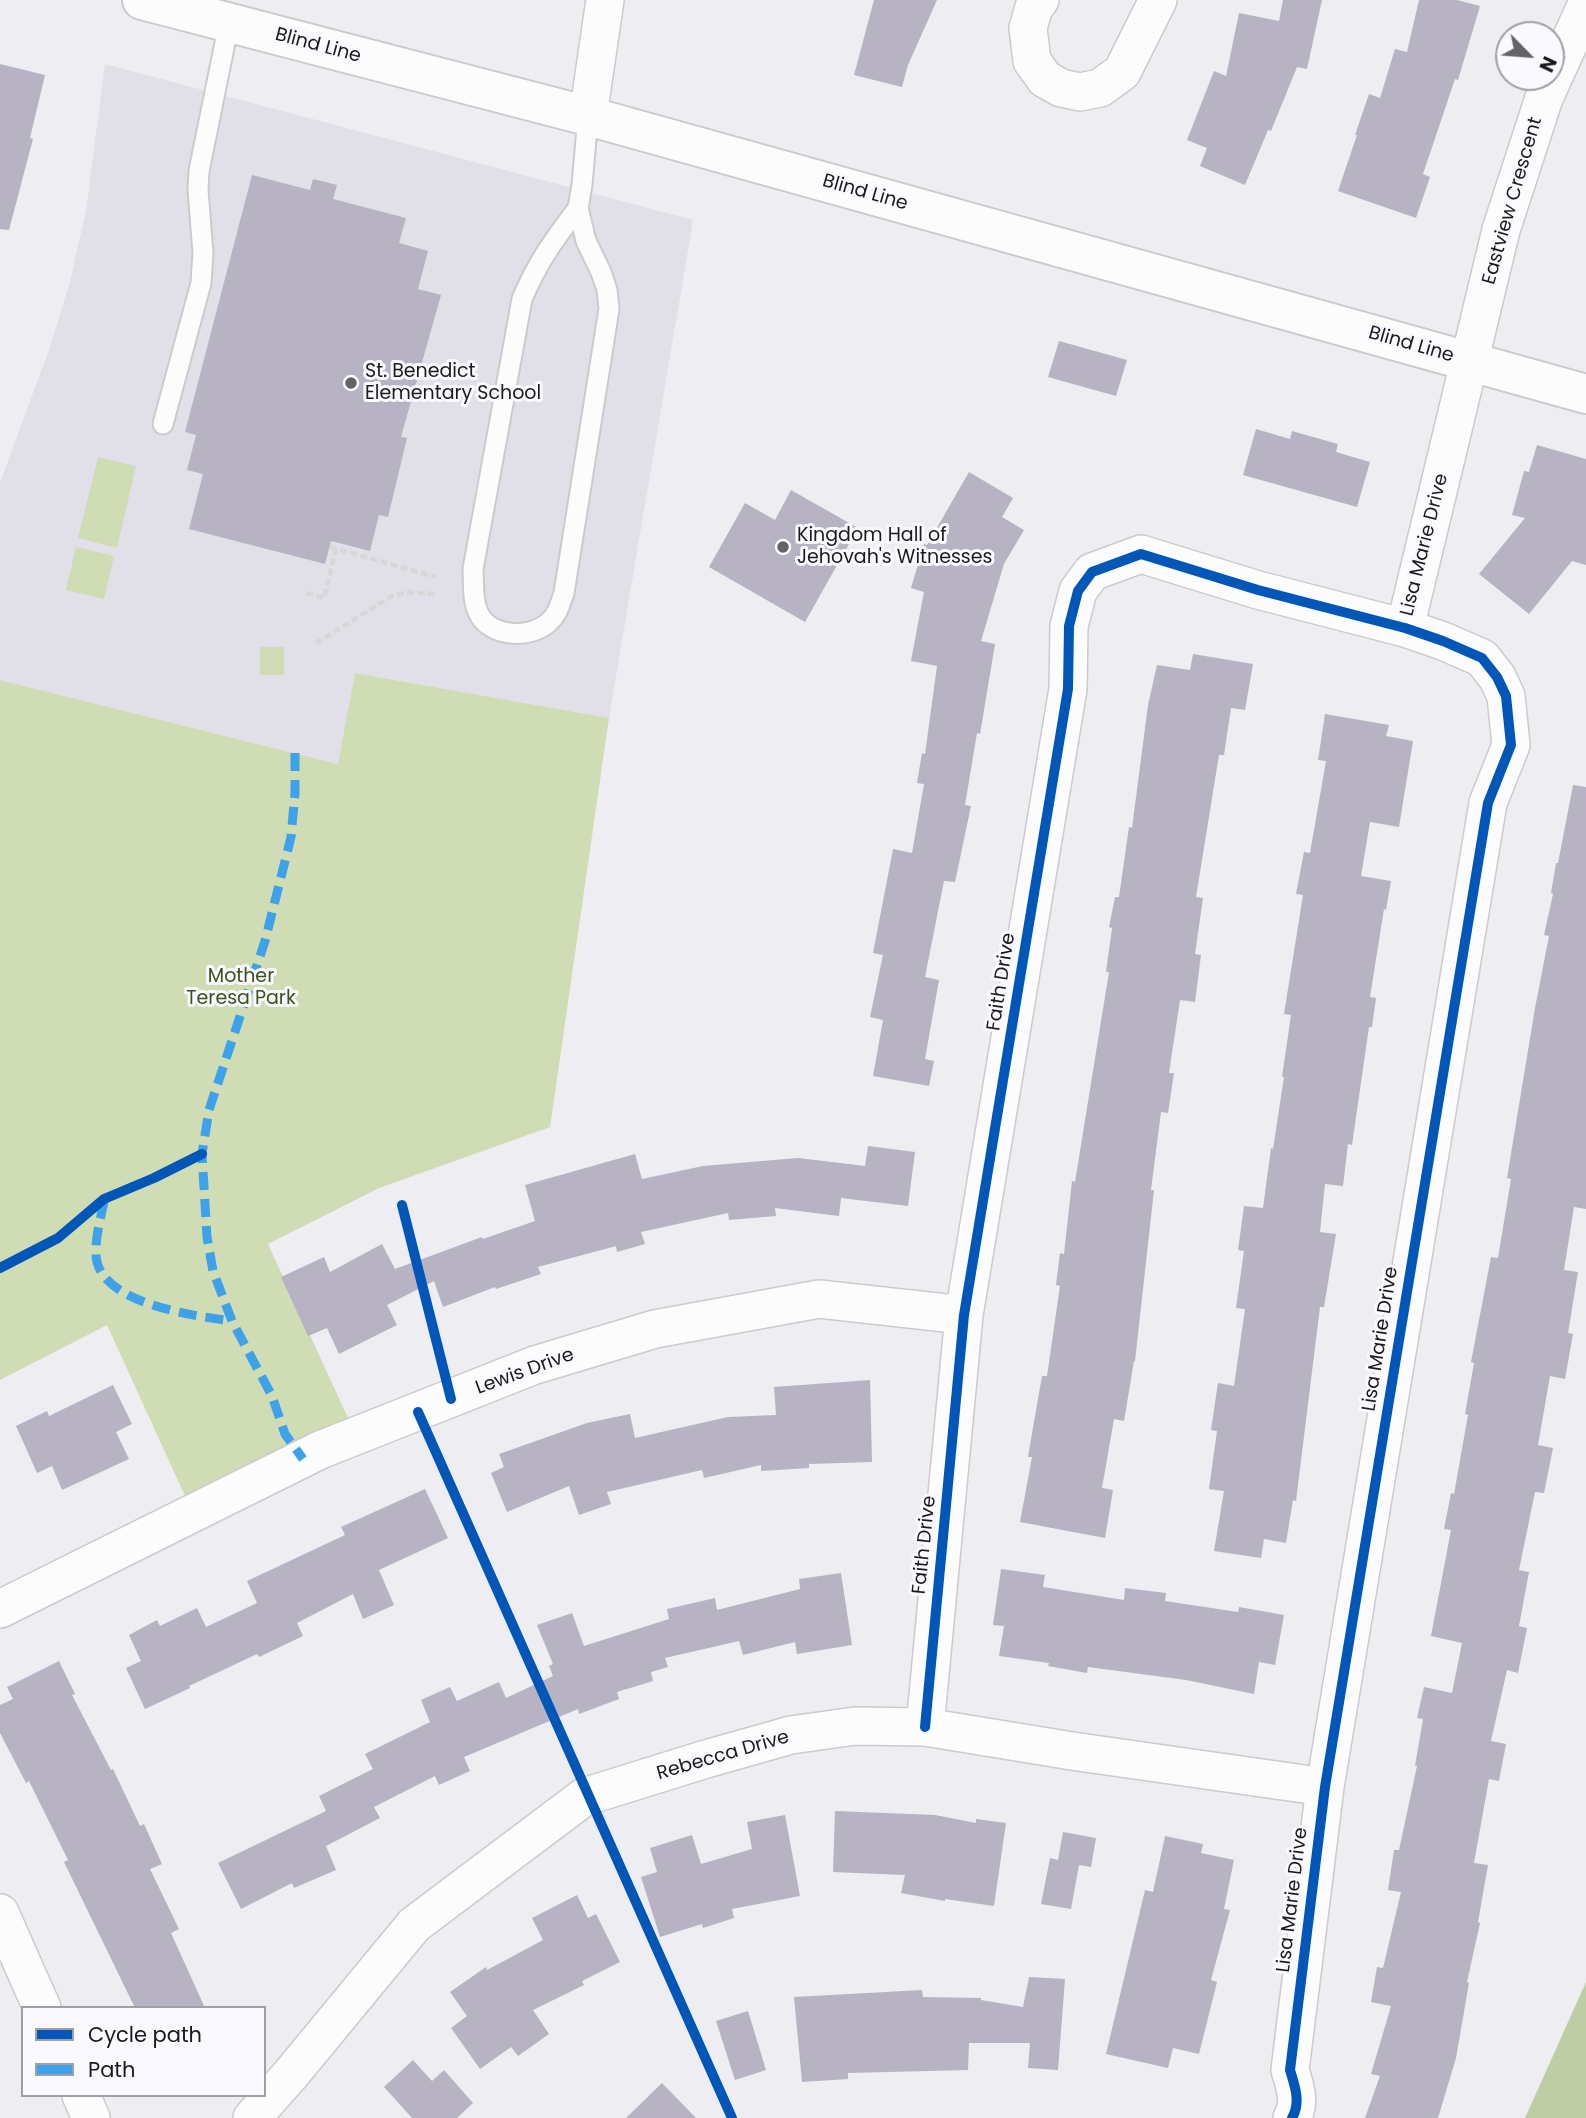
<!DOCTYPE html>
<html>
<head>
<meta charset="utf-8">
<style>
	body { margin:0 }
	#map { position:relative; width:1586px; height:2118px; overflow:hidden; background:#eeedf1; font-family:Poppins,sans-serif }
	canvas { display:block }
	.legend { position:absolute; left:21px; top:2006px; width:245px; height:91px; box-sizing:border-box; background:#faf9ff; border:2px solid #a09fa4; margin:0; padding:9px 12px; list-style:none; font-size:21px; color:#1a191b }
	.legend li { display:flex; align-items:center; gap:14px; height:35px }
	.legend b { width:35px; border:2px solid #a09fa4 }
	.north { position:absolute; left:1495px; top:21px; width:70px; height:70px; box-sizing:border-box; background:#faf9ff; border:2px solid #a09fa4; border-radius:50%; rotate:115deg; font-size:19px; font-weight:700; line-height:28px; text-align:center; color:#1a191b }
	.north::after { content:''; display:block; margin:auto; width:24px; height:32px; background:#646366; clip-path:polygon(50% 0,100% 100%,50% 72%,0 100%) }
</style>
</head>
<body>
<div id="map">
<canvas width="1586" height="2118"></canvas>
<ul class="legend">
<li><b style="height:9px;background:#0057b8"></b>Cycle path</li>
<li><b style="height:9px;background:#3da2ea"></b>Path</li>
</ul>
<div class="north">N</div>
</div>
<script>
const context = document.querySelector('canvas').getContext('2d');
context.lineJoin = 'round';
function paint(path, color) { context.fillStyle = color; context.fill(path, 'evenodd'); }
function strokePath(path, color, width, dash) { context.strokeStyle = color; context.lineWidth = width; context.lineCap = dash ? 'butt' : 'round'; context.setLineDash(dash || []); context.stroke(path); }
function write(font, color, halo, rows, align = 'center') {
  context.font = font + ' Poppins,sans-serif'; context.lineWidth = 6; context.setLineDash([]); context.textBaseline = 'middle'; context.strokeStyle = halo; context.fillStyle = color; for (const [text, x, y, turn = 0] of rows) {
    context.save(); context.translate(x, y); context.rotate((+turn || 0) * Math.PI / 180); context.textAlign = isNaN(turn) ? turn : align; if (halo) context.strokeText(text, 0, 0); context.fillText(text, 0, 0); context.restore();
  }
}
const built = new Path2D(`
	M 105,64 L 693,220 L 609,718 L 355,673 L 339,764 L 0,680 L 0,483 L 50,347 L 70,282 L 86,211 Z`);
const green = new Path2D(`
	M 98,457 L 136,466 L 117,548 L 78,538 Z
	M 76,547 L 114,556 L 104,599 L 66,590 Z
	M 260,647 L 284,647 L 284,675 L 260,675 Z
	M 355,673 L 609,718 L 550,1127 L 379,1188 L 268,1244 L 348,1418 L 186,1498 L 107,1325 L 0,1380 L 0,680 L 338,764 Z`);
const forest = new Path2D(`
	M 1586,1982 L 1586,2118 L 1525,2118 Z`);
const building = new Path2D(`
	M 874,0 L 937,0 L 908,65 L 902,87 L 854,75 Z
	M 1283,0 L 1322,0 L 1307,69 L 1297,67 L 1271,131 L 1268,130 L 1245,185 L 1200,166 L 1207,148 L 1187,140 L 1214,71 L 1226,76 L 1239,13 L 1279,21 Z
	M 1419,0 L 1457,0 L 1480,6 L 1458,80 L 1455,79 L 1423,174 L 1430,177 L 1416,218 L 1338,191 L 1357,135 L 1355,135 L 1369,94 L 1380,98 L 1395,49 L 1407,52 Z
	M 0,64 L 45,75 L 30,138 L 33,139 L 9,230 L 0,229 Z
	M 252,175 L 310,190 L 313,179 L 337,185 L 333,199 L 406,218 L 399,243 L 428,251 L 418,289 L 441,295 L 401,437 L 407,438 L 388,517 L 379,515 L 370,551 L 331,541 L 325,564 L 189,529 L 203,474 L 187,470 L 196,435 L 185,432 Z
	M 1059,341 L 1127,360 L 1116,396 L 1048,377 Z
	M 1256,429 L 1290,439 L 1292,431 L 1338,444 L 1336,452 L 1370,462 L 1357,507 L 1243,475 Z
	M 1537,445 L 1586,459 L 1586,565 L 1572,561 L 1529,614 L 1479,574 L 1525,518 L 1512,515 L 1524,471 L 1529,472 Z
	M 969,472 L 1013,498 L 1002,517 L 1024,530 L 1004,564 L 981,641 L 995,644 L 980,734 L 977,733 L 965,805 L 971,806 L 955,882 L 944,881 L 925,977 L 939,980 L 925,1059 L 934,1061 L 929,1086 L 873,1076 L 883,1020 L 870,1017 L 883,955 L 873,953 L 893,849 L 912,853 L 924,784 L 917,783 L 922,753 L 925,754 L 937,666 L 911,661 L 924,592 L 911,588 L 924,544 L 927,545 Z
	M 791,490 L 858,528 L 805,622 L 709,567 L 745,503 L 775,520 Z
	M 1193,654 L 1253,664 L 1245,710 L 1231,708 L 1224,755 L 1219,755 L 1196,897 L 1203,898 L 1195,954 L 1201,955 L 1195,1002 L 1180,1000 L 1169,1073 L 1174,1073 L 1168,1113 L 1161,1112 L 1151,1190 L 1154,1190 L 1135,1361 L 1134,1361 L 1124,1421 L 1114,1419 L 1102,1488 L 1113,1490 L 1105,1538 L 1020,1522 L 1032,1457 L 1028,1457 L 1035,1416 L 1042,1376 L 1047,1376 L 1060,1286 L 1056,1285 L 1060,1253 L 1064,1254 L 1072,1181 L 1075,1182 L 1109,972 L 1106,972 L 1112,928 L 1109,927 L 1115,897 L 1119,897 L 1129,827 L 1132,828 L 1148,705 L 1157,665 L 1190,670 Z
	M 1325,714 L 1389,725 L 1386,736 L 1413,741 L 1399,827 L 1370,822 L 1361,876 L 1391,881 L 1386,910 L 1384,909 L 1370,997 L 1376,998 L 1372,1027 L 1369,1027 L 1352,1145 L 1348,1144 L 1343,1186 L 1325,1184 L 1320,1232 L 1336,1234 L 1324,1307 L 1320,1307 L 1296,1501 L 1293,1500 L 1286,1543 L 1264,1539 L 1261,1558 L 1214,1551 L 1224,1491 L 1209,1489 L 1217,1431 L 1211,1430 L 1218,1383 L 1234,1386 L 1245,1309 L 1236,1308 L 1244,1251 L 1238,1250 L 1244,1206 L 1263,1208 L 1271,1148 L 1273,1149 L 1284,1077 L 1282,1077 L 1291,1015 L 1284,1014 L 1303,895 L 1296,894 L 1304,852 L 1310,853 L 1326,761 L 1318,760 Z
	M 1573,785 L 1586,787 L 1586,1209 L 1574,1207 L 1564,1270 L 1578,1272 L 1568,1333 L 1573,1334 L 1565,1379 L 1550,1376 L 1538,1445 L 1553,1448 L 1544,1493 L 1535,1492 L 1519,1570 L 1529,1572 L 1519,1626 L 1527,1628 L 1518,1673 L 1507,1670 L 1491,1741 L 1506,1744 L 1499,1781 L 1489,1779 L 1474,1863 L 1488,1865 L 1478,1922 L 1480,1923 L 1467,1982 L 1469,1983 L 1456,2058 L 1438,2118 L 1365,2118 L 1380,2076 L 1371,2074 L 1391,2006 L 1371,2002 L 1377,1967 L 1383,1968 L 1401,1892 L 1388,1890 L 1394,1850 L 1399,1850 L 1417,1766 L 1415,1766 L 1423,1719 L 1417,1718 L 1424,1687 L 1452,1693 L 1462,1643 L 1431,1636 L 1451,1530 L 1444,1529 L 1451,1493 L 1454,1494 L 1468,1415 L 1465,1414 L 1474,1363 L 1471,1362 L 1491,1257 L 1498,1258 L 1511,1179 L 1507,1178 L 1535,1008 L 1549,936 L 1544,935 L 1553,894 L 1551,893 L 1556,863 L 1558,863 Z
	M 868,1146 L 915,1152 L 908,1206 L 841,1198 L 839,1216 L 775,1208 L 776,1216 L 729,1220 L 728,1213 L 641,1232 L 645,1244 L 617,1252 L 616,1246 L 538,1267 L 541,1274 L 496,1289 L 495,1287 L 443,1307 L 434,1281 L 387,1305 L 397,1325 L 339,1354 L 327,1328 L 308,1336 L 281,1277 L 324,1257 L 330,1272 L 382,1244 L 395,1269 L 482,1237 L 483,1239 L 535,1221 L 525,1185 L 635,1154 L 642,1179 L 703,1166 L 798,1158 L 865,1166 Z
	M 870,1380 L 872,1462 L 809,1464 L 809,1468 L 761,1471 L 761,1465 L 704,1478 L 702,1470 L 607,1492 L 611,1504 L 579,1515 L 569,1486 L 507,1512 L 491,1473 L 504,1467 L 499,1454 L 587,1423 L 630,1414 L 635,1438 L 728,1417 L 776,1415 L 774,1387 Z
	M 113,1385 L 132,1424 L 116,1432 L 129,1459 L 62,1490 L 52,1466 L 37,1473 L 16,1426 L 47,1411 L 49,1416 Z
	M 425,1489 L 448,1538 L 379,1570 L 394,1605 L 363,1619 L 353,1594 L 297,1623 L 303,1636 L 259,1657 L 257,1654 L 189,1686 L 190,1688 L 145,1709 L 126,1668 L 141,1661 L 129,1635 L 157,1620 L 160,1626 L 197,1608 L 206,1627 L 257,1603 L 247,1581 L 345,1535 L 341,1527 Z
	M 1001,1569 L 1045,1575 L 1043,1587 L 1124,1600 L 1125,1588 L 1166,1593 L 1165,1601 L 1238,1612 L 1239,1607 L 1284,1615 L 1275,1665 L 1259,1662 L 1254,1694 L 1186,1680 L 1088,1667 L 1087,1673 L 1048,1666 L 1049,1663 L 999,1656 L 1004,1626 L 993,1625 Z
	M 841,1573 L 852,1645 L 797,1654 L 795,1642 L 743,1655 L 739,1641 L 665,1658 L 668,1667 L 651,1672 L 653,1681 L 617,1692 L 619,1699 L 579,1714 L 578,1709 L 464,1757 L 470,1771 L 439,1785 L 435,1776 L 374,1807 L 380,1818 L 326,1846 L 336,1870 L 294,1888 L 292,1883 L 241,1909 L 218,1863 L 326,1811 L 319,1796 L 373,1769 L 365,1754 L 430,1722 L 421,1700 L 450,1687 L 457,1701 L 499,1682 L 506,1698 L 553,1676 L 549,1666 L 553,1664 L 537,1625 L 572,1613 L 584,1646 L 669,1619 L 667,1609 L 715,1598 L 717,1610 L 800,1589 L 799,1579 Z
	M 59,1661 L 75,1694 L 72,1695 L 111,1770 L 113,1769 L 140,1826 L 144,1824 L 162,1864 L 150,1869 L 179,1929 L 171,1933 L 205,2008 L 135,2008 L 64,1862 L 68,1860 L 29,1781 L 26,1783 L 0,1733 L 0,1705 L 13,1699 L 7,1687 Z
	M 835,1811 L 935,1815 L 976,1823 L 976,1819 L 1006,1823 L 994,1906 L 945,1899 L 945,1901 L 901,1893 L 905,1875 L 833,1872 Z
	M 785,1815 L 800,1896 L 732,1909 L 734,1918 L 703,1928 L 702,1924 L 660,1937 L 641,1877 L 657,1872 L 650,1848 L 692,1835 L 701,1864 L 752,1849 L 747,1822 Z
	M 1063,1832 L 1096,1838 L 1091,1867 L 1079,1865 L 1071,1909 L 1041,1904 L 1050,1858 L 1058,1860 Z
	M 1165,1836 L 1203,1844 L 1201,1853 L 1234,1860 L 1224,1909 L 1230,1910 L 1211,1980 L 1217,1982 L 1199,2054 L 1173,2048 L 1168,2068 L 1106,2054 L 1145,1890 L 1153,1892 Z
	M 577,1895 L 588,1918 L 596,1914 L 620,1962 L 582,1981 L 584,1985 L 533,2010 L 549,2034 L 518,2056 L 511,2047 L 480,2069 L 451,2028 L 467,2016 L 450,1992 L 486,1967 L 487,1970 L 543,1940 L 532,1918 Z
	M 1029,1977 L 1065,1979 L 1058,2070 L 1028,2068 L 1030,2043 L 969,2043 L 968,2070 L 848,2073 L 848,2079 L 802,2082 L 794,1997 L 922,1990 L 923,1997 L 981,1998 L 981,2000 L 1023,2007 Z
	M 748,2011 L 766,2070 L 735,2080 L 716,2021 Z
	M 413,2060 L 432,2081 L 444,2070 L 473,2103 L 457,2118 L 412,2118 L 384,2087 Z
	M 662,2083 L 696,2118 L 626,2118 Z`);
const path = new Path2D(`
	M 330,547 L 436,577
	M 306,593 L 324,598 L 336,549
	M 316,643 L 392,596 L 407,592 L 435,594`);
const lane = new Path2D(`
	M 578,208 C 554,240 538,261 522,299 L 473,569 C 474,583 472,599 478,612 C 489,638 531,639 549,622 C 558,614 560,604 564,593 L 609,309 L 607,290 L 601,272 L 586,241 L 578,208 L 582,185 L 588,116
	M 163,424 L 201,283 L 203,253 L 198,190 L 199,171 L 229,23`);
const street = new Path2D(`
	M 1040,0 L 1034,7 L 1028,28 L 1032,61 L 1045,79 L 1061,88 L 1080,92 L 1100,88 L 1122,72 L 1158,0
	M 588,116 L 605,0
	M 1405,628 L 1501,230 L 1544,98 L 1586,6
	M 0,1609 L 320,1450 L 535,1365 L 655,1329 L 819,1299 L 964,1315
	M 925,1727 L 964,1315 L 1068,689 L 1069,626 L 1078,591 L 1092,572 L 1141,554 L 1258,590 L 1405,628 L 1443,641 L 1482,658 L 1497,677 L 1506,696 L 1511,745 L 1488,803 L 1325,1787 L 1290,2070 C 1295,2086 1301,2103 1292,2118
	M 0,1913 L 42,2008
	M 81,2095 L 91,2118
	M 252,2118 L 291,2074 L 414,1925 L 584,1797 L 706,1759 L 791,1735 L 855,1726 L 925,1727 L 1072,1751 L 1325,1787`);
const secondary = new Path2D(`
	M 142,0 L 588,116 L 1586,394`);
const quiet = new Path2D(`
	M 295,753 L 295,793 L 291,837 L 265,941 L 209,1110 L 202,1154 L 207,1237 L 213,1271 L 232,1321 L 272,1396 L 285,1434 L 303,1459
	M 104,1201 C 101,1218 95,1237 96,1254 C 97,1304 196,1316 232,1321`);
const cycleway = new Path2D(`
	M 402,1205 L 451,1399
	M 0,1268 L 58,1238 L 104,1199 L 154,1178 L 202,1154
	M 418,1412 L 732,2118
	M 925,1727 L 964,1315 L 1068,689 L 1069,626 L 1078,591 L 1092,572 L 1141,554 L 1258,590 L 1405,628 L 1443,641 L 1482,658 L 1497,677 L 1506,696 L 1511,745 L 1488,803 L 1325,1787 L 1290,2070 C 1295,2086 1301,2103 1292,2118`);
const markers = [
	[351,383,7,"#646366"],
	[783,547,7,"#646366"]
];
const streetNames = [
	["Blind Line",318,46,15],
	["Blind Line",865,193,16],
	["Eastview Crescent",1513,201,-74],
	["Blind Line",1411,345,16],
	["Lisa Marie Drive",1425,545,-76],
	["Faith Drive",1002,982,-81],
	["Lisa Marie Drive",1381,1339,-81],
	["Lewis Drive",525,1372,-20],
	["Faith Drive",925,1545,-84],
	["Rebecca Drive",723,1756,-16],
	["Lisa Marie Drive",1293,1900,-83]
];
const poiNames = [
	["St. Benedict",365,372],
	["Elementary School",365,394],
	["Kingdom Hall of",797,536],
	["Jehovah's Witnesses",797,558]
];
const parkNames = [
	["Mother",241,977],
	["Teresa Park",241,999]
];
paint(built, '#e1dfe7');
paint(green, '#cfdcb4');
paint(forest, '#bfcda5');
paint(building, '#b7b3c2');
strokePath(lane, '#cbcbcd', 23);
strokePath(street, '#cbcbcd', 40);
strokePath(secondary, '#cbcbcd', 42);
strokePath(path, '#d7d7d8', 4.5, [7, 3.5]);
strokePath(lane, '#fcfcfd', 19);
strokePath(street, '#fcfcfd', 37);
strokePath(secondary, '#fcfcfd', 38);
strokePath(quiet, '#3da2ea', 9, [18, 9]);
strokePath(cycleway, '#0057b8', 10);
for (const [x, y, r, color] of markers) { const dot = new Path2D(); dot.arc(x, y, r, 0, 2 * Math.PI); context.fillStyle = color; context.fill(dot); strokePath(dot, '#faf9ff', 2.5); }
write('19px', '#1a191b', '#faf9ff', streetNames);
write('19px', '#1a191b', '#faf9ff', poiNames, 'left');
write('19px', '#405019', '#faf9ff', parkNames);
</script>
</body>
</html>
